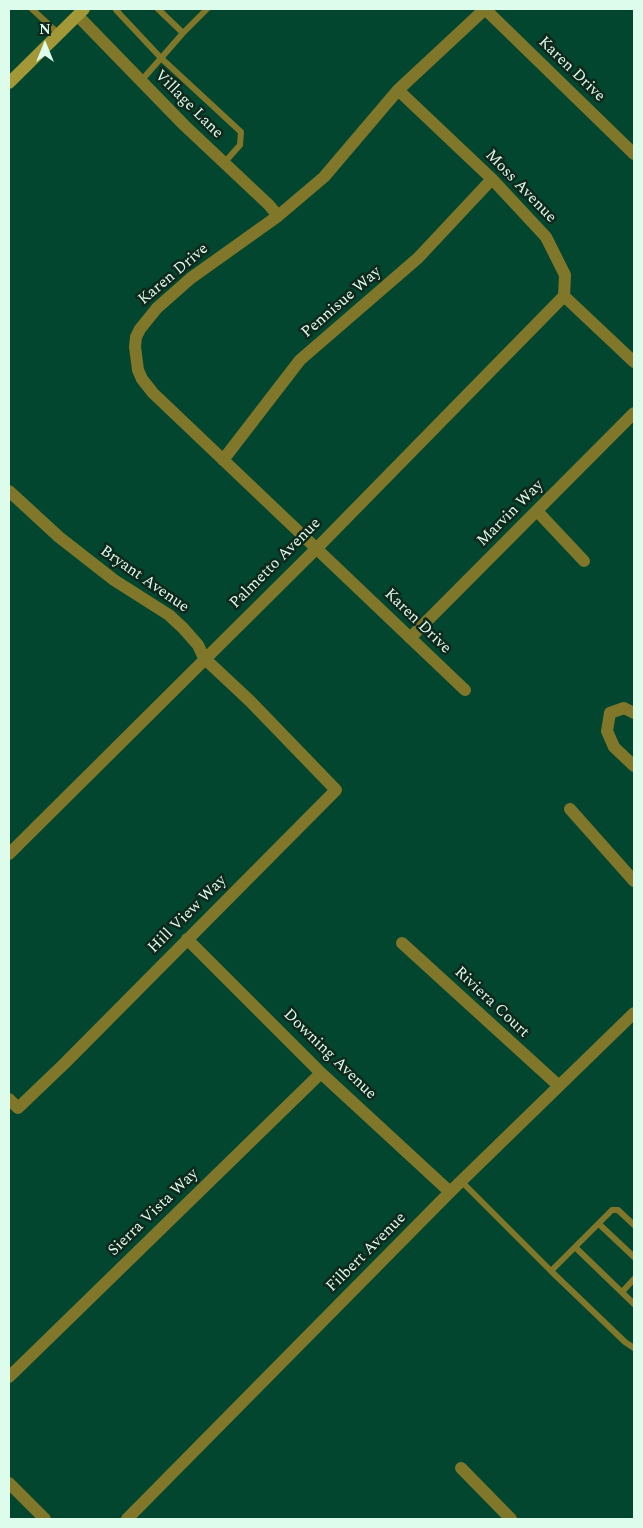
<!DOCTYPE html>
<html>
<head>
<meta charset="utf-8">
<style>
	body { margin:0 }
	#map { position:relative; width:643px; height:1528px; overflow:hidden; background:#03462f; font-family:Spectral,serif }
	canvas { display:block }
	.frame { position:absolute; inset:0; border:10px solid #defcec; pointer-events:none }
	.north { position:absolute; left:20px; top:20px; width:50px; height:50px; -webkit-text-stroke:4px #0f271c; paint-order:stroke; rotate:0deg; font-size:14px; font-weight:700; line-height:20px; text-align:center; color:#defcec }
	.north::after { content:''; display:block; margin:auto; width:18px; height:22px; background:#defcec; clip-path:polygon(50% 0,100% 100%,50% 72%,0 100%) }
</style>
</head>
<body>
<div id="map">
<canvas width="643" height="1528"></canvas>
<div class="frame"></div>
<div class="north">N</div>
</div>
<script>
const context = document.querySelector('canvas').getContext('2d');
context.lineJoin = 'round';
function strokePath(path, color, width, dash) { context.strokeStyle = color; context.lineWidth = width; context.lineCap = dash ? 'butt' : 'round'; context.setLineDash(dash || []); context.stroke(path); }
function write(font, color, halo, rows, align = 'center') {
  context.font = font + ' Spectral,serif'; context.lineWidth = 5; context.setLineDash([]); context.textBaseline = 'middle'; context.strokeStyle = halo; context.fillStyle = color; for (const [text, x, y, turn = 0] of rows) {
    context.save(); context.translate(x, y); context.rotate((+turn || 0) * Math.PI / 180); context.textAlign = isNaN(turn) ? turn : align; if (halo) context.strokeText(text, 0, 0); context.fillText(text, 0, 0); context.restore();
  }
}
const lane = new Path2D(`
	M 32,9 L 59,34
	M 118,9 L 116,10 L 161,58 L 241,132 L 240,145 L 224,163
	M 158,9 L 183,33
	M 141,81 L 183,33 L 207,9
	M 461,1181 L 551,1271
	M 599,1224 L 634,1257
	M 634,1225 L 618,1210 L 612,1210 L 551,1271 L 625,1342 L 634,1348
	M 575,1247 L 634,1304
	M 622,1292 L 634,1279`);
const street = new Path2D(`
	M 485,9 L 634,154
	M 78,16 L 184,125 L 269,205 L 278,216
	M 398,90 L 492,179 L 546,237 L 565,275 L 564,296 L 634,362
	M 223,460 L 300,360 L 418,258 L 492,179
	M 9,491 L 59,537 L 114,580 L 169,615 L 183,628 L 198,645 L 204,658 L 250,701 L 336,790 L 64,1064 L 18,1108 L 9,1099
	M 537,511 L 584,561
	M 410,638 L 634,413
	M 465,690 L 153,393 L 142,379 L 138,370 L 135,347 L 136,337 L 140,329 L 157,308 L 191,278 L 278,216 L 324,177 L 398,90 L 485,9
	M 634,713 L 624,708 L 610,713 L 607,731 L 614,747 L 634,766
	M 570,809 L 634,881
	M 9,854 L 317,548 L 564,296
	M 187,939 L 321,1073 L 450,1192
	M 402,943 L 559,1086
	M 9,1377 L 321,1073
	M 461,1468 L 511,1519
	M 9,1483 L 45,1519
	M 127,1519 L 450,1192 L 634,1013`);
const secondary = new Path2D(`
	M 9,83 L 84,9`);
const streetNames = [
	["Karen Drive",571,70,44],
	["Village Lane",188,105,45],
	["Moss Avenue",520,187,46],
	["Karen Drive",174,275,-40],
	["Pennisue Way",342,303,-41],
	["Marvin Way",511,514,-45],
	["Palmetto Avenue",276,564,-45],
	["Bryant Avenue",144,580,35],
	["Karen Drive",417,622,44],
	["Hill View Way",188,915,-45],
	["Riviera Court",491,1003,43],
	["Downing Avenue",329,1055,44],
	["Sierra Vista Way",154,1213,-44],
	["Filbert Avenue",367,1253,-45]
];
strokePath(lane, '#80772b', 6);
strokePath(street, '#80772b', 12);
strokePath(secondary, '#a39837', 12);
write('16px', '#defcec', '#0f271c', streetNames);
</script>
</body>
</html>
